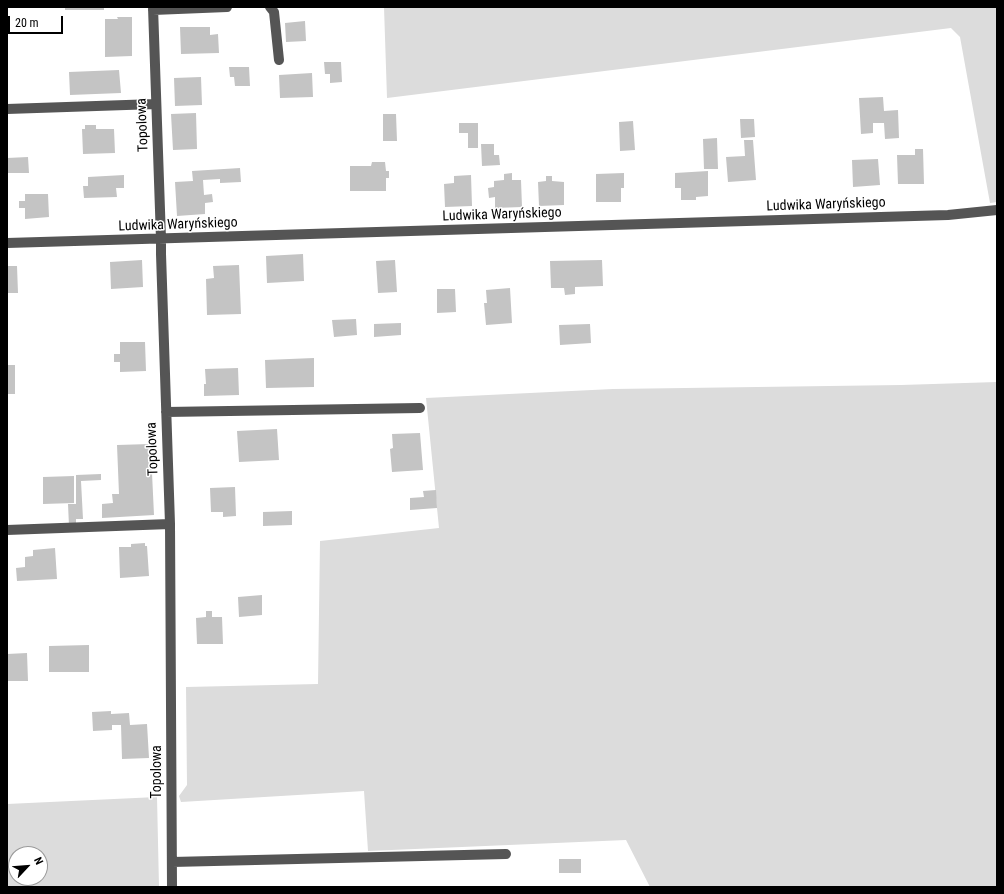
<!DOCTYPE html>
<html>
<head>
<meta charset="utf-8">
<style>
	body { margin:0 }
	#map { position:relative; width:1004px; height:894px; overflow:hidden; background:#fff; font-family:"Roboto Condensed",sans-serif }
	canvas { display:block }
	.frame { position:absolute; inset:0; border:8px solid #000; pointer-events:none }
	.north { position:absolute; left:8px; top:846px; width:40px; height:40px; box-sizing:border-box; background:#fff; border:1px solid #999; border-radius:50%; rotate:64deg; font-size:11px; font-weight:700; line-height:16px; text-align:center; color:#000 }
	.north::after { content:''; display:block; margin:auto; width:14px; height:18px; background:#000; clip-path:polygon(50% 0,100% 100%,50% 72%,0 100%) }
	.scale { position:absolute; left:8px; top:16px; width:55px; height:18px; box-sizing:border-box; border:2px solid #000; border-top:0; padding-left:5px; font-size:12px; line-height:14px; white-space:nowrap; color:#000; -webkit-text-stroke:3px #fff; paint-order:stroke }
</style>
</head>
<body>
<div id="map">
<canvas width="1004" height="894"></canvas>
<div class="frame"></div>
<div class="north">N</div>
<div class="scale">20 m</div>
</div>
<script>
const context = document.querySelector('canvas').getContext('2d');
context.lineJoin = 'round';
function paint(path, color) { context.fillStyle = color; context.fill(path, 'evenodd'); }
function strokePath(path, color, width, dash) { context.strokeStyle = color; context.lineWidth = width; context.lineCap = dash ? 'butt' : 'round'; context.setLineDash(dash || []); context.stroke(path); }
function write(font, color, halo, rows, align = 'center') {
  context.font = font + ' "Roboto Condensed",sans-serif'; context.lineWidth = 3; context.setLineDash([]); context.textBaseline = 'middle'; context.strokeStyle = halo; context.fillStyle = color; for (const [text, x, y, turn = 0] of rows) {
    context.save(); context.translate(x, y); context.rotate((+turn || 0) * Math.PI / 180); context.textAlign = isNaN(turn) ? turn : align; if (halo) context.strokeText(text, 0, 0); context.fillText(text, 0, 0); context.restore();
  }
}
const green = new Path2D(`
	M 384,7 L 997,7 L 997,202 L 990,203 L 960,37 L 951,28 L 387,98 Z
	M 997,382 L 997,887 L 650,887 L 626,840 L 368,851 L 364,791 L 181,802 L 179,796 L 187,785 L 186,687 L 318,684 L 320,541 L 439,528 L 426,398 L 613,389 L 901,385 Z
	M 157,797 L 159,887 L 7,887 L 7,804 ZM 16,854 L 40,854 L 40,878 L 16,878 Z`);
const building = new Path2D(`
	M 65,7 L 104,7 L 104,10 L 65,10 Z
	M 117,17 L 132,17 L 132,56 L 105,57 L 105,19 L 118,19 Z
	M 305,21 L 306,41 L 286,42 L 285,23 Z
	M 180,27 L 210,27 L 210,35 L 218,34 L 219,53 L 181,54 Z
	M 324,62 L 341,62 L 342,82 L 330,83 L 330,74 L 325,74 Z
	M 229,67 L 249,67 L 250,86 L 235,86 L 234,77 L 230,77 Z
	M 119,70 L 121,93 L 70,95 L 69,72 Z
	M 312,73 L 313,97 L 280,98 L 279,75 Z
	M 201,77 L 202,105 L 175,106 L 174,78 Z
	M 883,97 L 884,111 L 898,110 L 899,138 L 885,139 L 884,123 L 873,123 L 873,133 L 861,134 L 859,98 Z
	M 196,113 L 197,149 L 173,150 L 171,114 Z
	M 383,114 L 396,114 L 397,141 L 383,141 Z
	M 740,119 L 754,119 L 755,137 L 741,138 Z
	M 633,121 L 635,150 L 620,151 L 619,122 Z
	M 459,123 L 478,123 L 478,148 L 468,148 L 468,133 L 459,133 Z
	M 85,125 L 96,125 L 96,129 L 114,129 L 115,153 L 83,154 L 82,129 L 85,129 Z
	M 717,138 L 718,169 L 704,169 L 703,139 Z
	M 744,140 L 753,140 L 756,180 L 728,182 L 726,157 L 745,156 Z
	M 481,144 L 494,144 L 494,155 L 499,155 L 500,165 L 482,166 Z
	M 915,149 L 923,149 L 924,184 L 898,184 L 897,155 L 915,155 Z
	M 28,157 L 29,173 L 7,173 L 7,158 Z
	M 878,159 L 880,185 L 853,187 L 852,160 Z
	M 372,162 L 385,162 L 386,171 L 389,171 L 389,178 L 386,178 L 386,191 L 350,191 L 350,166 L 371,166 Z
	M 240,168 L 241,182 L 220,183 L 220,179 L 203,180 L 204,195 L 212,194 L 213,202 L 205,203 L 205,214 L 177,216 L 175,182 L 193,181 L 192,171 Z
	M 708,171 L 708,196 L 696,197 L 696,200 L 681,200 L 681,188 L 675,188 L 675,173 Z
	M 512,173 L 512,180 L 521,180 L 522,207 L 495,208 L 495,197 L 489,198 L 488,188 L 494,187 L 494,181 L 504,180 L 504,174 Z
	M 624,173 L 624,188 L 621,188 L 621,202 L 596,202 L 596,174 Z
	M 124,175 L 124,188 L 116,188 L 117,197 L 84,198 L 83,186 L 88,186 L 88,177 Z
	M 471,175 L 472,206 L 445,207 L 444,184 L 454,183 L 454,176 Z
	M 546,176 L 552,176 L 552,181 L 564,182 L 564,205 L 539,206 L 538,182 L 546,181 Z
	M 25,194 L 48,194 L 49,217 L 25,219 L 25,208 L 19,208 L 19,201 L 25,201 Z
	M 303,254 L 304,281 L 267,283 L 266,256 Z
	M 142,260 L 143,287 L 111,289 L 110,262 Z
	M 395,260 L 397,292 L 378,293 L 376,261 Z
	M 602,260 L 603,286 L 575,287 L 575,294 L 565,295 L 564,288 L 551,288 L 550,261 Z
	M 239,265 L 241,314 L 207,315 L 206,279 L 214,278 L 213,266 Z
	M 7,266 L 17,266 L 18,293 L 7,293 Z
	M 510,288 L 512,323 L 486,325 L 484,303 L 487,303 L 486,290 Z
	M 437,289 L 455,289 L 456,312 L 437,313 Z
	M 356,319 L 357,335 L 334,337 L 332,320 Z
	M 401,323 L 401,335 L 374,337 L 374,324 Z
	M 590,324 L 591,343 L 560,345 L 559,325 Z
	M 120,342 L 145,342 L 146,371 L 120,372 L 120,362 L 114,362 L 114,354 L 120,354 Z
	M 7,354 L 8,354 L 8,365 L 15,365 L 15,394 L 7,394 Z
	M 314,358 L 314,387 L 266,388 L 265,360 Z
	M 238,368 L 239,395 L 204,396 L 204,384 L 206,384 L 205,369 Z
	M 277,429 L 279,460 L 239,462 L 237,431 Z
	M 420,433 L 423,470 L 392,472 L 390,449 L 393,448 L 392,434 Z
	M 150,444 L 152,473 L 154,515 L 102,518 L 102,504 L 113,503 L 112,494 L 119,494 L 117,445 Z
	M 101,474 L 101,480 L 81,481 L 83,519 L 76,519 L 76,525 L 69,526 L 68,504 L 76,504 L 76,475 Z
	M 74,476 L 74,503 L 43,504 L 43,477 Z
	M 235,487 L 236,516 L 223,517 L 223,512 L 211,512 L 210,488 Z
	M 436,490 L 437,508 L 410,510 L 410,498 L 424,497 L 423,491 Z
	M 292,511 L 292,525 L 263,526 L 263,512 Z
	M 145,543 L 145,546 L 147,546 L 149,576 L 120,578 L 119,547 L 131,547 L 131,544 Z
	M 55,548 L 57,579 L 17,581 L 16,568 L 25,567 L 25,557 L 33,556 L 33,550 Z
	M 262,595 L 262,615 L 239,617 L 238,597 Z
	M 206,611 L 212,611 L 212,617 L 222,617 L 223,644 L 197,644 L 196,618 L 206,617 Z
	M 89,645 L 89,672 L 49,672 L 49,646 Z
	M 27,653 L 28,681 L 7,681 L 7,654 Z
	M 111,711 L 111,714 L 129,713 L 130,725 L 147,724 L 149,758 L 122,759 L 121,725 L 112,725 L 112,730 L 93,731 L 92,712 Z
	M 559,859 L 581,859 L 581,873 L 559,873 Z`);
const minor = new Path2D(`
	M 153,7 L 161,239 L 161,254 L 170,524 L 172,887
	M 270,7 L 274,12 L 279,60
	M 153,10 L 227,7
	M 7,109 L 156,104
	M 7,243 L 948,215 L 997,210
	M 166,412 L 420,408
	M 7,530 L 170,524
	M 172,862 L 506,854`);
const streetNames = [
	["Topolowa",143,125,-92],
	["Ludwika Waryńskiego",826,205,-2],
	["Ludwika Waryńskiego",502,215,-2],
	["Ludwika Waryńskiego",178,225,-2],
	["Topolowa",153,449,-92],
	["Topolowa",157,772,-90]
];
paint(green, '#dcdcdc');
paint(building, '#c4c4c4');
strokePath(minor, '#555', 10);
write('14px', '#000', '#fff', streetNames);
</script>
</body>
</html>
